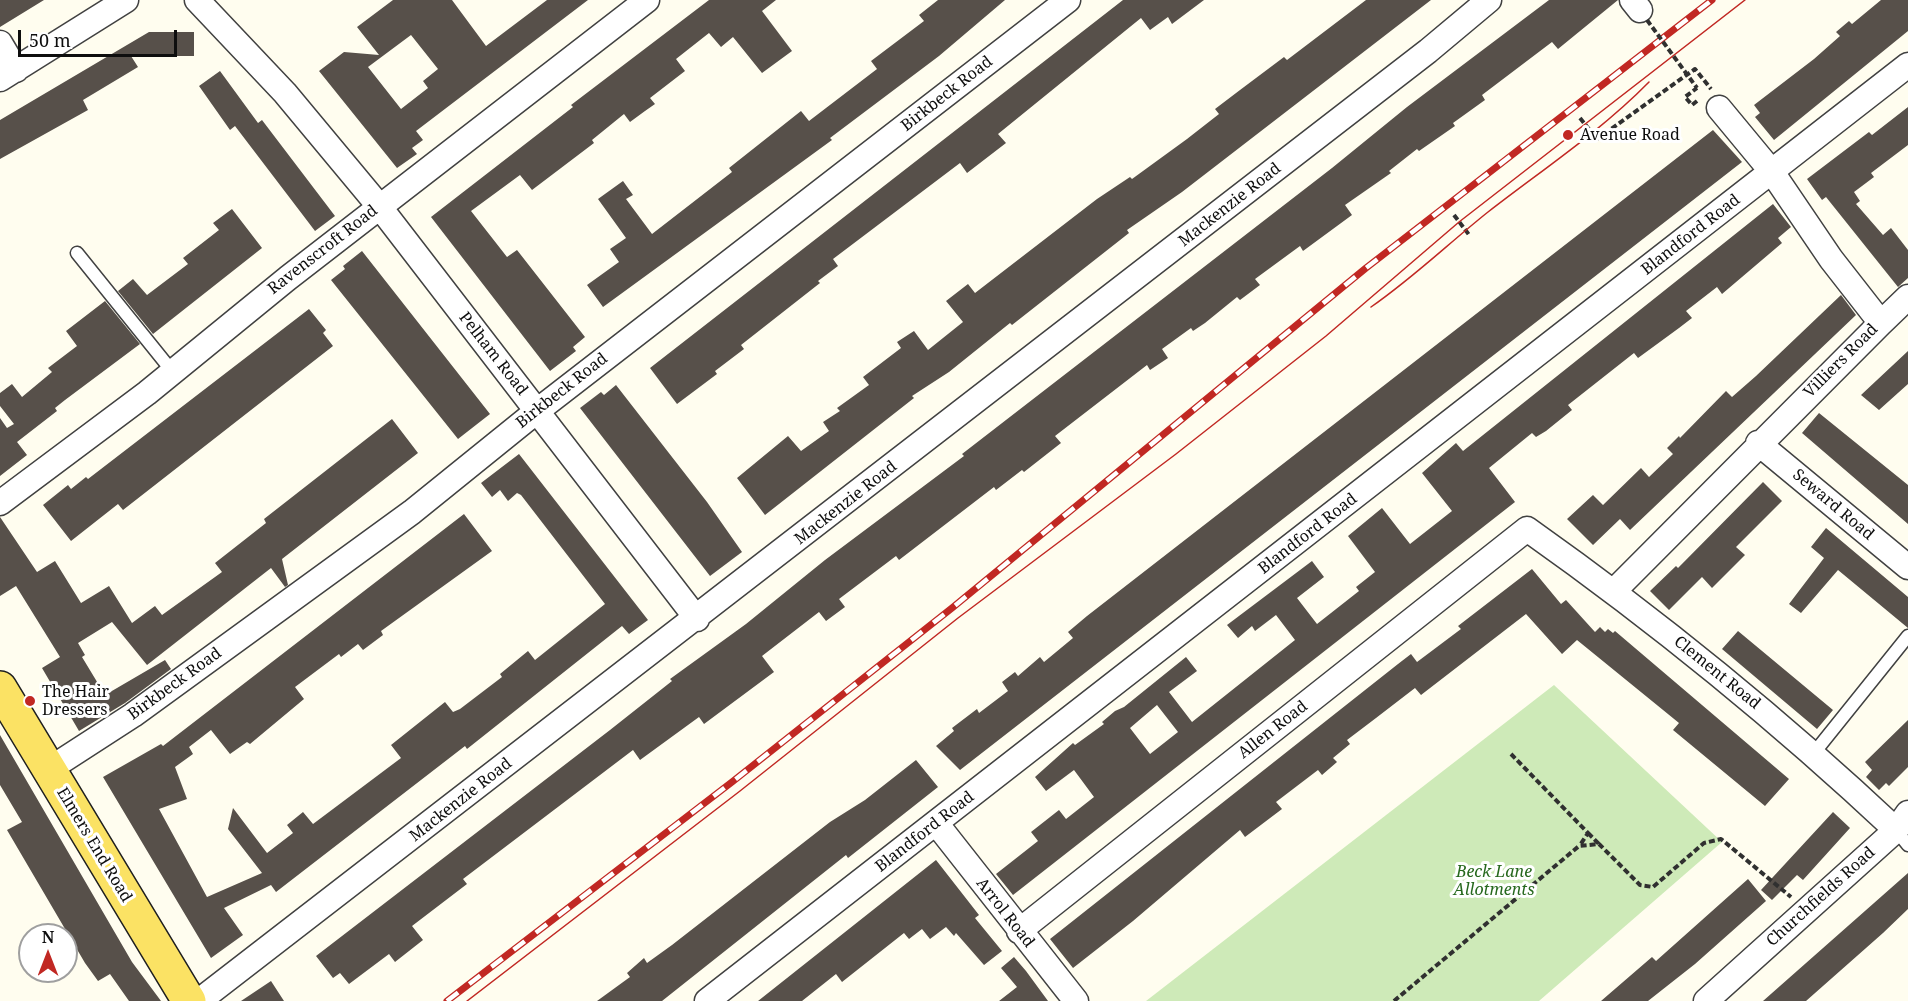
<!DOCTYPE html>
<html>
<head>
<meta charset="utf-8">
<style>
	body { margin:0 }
	#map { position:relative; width:1908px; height:1001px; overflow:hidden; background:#fffdef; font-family:"Noto Serif",serif }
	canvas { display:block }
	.north { position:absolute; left:18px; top:923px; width:60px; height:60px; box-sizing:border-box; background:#fff; border:2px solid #9f9f9f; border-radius:50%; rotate:0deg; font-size:16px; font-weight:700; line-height:24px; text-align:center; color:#0e0e0e }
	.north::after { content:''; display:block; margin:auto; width:21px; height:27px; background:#c12823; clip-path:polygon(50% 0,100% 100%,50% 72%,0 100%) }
	.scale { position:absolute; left:18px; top:30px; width:159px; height:27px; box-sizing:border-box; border:3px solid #0e0e0e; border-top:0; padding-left:8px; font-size:18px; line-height:21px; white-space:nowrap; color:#0e0e0e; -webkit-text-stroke:4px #fff; paint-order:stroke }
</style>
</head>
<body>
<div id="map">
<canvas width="1908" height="1001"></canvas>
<div class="north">N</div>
<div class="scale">50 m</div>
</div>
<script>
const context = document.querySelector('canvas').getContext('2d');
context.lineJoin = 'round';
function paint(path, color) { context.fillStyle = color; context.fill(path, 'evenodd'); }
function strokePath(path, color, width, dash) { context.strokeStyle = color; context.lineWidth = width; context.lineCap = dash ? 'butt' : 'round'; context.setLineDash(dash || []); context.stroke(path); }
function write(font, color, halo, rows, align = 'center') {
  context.font = font + ' "Noto Serif",serif'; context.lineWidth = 6; context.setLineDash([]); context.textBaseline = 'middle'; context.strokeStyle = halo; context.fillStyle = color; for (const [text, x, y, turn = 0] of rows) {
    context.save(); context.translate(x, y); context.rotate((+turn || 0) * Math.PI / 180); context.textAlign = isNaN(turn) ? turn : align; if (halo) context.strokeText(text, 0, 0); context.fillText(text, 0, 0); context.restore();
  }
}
const green = new Path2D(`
	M 1554,685 L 1722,842 L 1539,1001 L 1146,1001 Z`);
const building = new Path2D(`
	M 0,0 L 44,0 L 0,27 Z
	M 393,0 L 452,0 L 486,46 L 547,0 L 588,0 L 416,131 L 423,140 L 412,148 L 417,154 L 397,168 L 319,71 L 344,52 L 379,55 L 357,27 ZM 411,35 L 438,69 L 423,81 L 428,88 L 401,109 L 368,67 Z
	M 709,0 L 776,0 L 762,11 L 792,51 L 762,73 L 733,37 L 721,47 L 709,33 L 676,59 L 685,71 L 650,98 L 655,104 L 645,111 L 630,122 L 624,114 L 592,140 L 594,143 L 532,190 L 520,175 L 471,211 L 507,257 L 517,250 L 585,337 L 573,347 L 576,351 L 550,371 L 431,217 L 573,107 L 571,105 Z
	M 938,0 L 1005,0 L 939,56 L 830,138 L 832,140 L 603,307 L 587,285 L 619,262 L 610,249 L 626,238 L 598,199 L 623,181 L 633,195 L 626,199 L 652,234 L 732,172 L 729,168 L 801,111 L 809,121 L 877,69 L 871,61 L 924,21 L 919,15 Z
	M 1123,0 L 1204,0 L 1172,24 L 1168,17 L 1150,30 L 1141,18 L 998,134 L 1006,143 L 967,173 L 960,163 L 833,259 L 838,266 L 818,281 L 820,283 L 741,345 L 744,349 L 715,371 L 717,374 L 677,404 L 650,368 Z
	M 1366,0 L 1431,0 L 1182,192 L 1127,230 L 1129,233 L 1012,325 L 1010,323 L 949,372 L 912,396 L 914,398 L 765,515 L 737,478 L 788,436 L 801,451 L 829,431 L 823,422 L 840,411 L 837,408 L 869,385 L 863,377 L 901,348 L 897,342 L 914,331 L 928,350 L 963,322 L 946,301 L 968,284 L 975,293 L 1097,199 L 1130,177 L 1132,179 L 1187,139 L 1219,114 L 1215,109 L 1240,90 L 1284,57 L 1287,60 Z
	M 1549,0 L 1618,0 L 1558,49 L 1552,42 L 1482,95 L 1485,100 L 1453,123 L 1455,126 L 1419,151 L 1417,149 L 1389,171 L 1391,173 L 1345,205 L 1352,215 L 1303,251 L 1300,246 L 1255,279 L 1260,285 L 1240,300 L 1237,297 L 1205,323 L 1193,331 L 1191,328 L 1162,349 L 1168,358 L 1150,370 L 1147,365 L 1055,436 L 1061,443 L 1024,472 L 1022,470 L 996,490 L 994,487 L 899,560 L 896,556 L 839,599 L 845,607 L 826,621 L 819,612 L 762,656 L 774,672 L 704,724 L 699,717 L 640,760 L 633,750 L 463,879 L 467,884 L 412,926 L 423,940 L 395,962 L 389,954 L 349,984 L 340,973 L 333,978 L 316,956 L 610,730 L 672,681 L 670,679 L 746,624 L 825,560 L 964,456 L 962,454 L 1332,168 L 1407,107 Z
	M 1881,0 L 1908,0 L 1908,31 L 1774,140 L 1755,117 L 1760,113 L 1754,105 L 1814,59 L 1840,36 L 1836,32 L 1849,21 L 1852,24 Z
	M 149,32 L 194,32 L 194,56 L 131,56 L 138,67 L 83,100 L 88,110 L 0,159 L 0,120 Z
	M 220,71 L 258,123 L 262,120 L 335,216 L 315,231 L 235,126 L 230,130 L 199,86 Z
	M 1908,107 L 1908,145 L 1871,173 L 1874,177 L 1854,192 L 1860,201 L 1856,204 L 1883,235 L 1891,228 L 1908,250 L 1908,278 L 1898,287 L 1826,197 L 1822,200 L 1807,179 L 1869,132 L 1872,135 Z
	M 1713,130 L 1742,162 L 960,770 L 936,746 L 954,731 L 952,728 L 977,709 L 979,713 L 1008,691 L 1002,682 L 1015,672 L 1018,676 L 1040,657 L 1044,662 L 1073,638 L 1068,632 L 1087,616 Z
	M 1773,204 L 1791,227 L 1778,238 L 1782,243 L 1722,294 L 1717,287 L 1686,311 L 1692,318 L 1679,328 L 1638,358 L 1634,353 L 1568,405 L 1572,410 L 1546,431 L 1536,437 L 1532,433 L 1489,468 L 1515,502 L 1013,895 L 996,874 L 1038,841 L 1031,832 L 1059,810 L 1066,819 L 1094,797 L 1074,770 L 1046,791 L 1035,777 L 1073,743 L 1075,745 L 1104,724 L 1102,722 L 1115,711 L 1124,707 L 1186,657 L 1197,671 L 1169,692 L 1192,722 L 1295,640 L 1276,615 L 1255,631 L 1252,626 L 1238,638 L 1227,625 L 1312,561 L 1324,577 L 1297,598 L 1317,624 L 1359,591 L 1356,587 L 1375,572 L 1348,536 L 1382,508 L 1410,544 L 1452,511 L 1422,473 L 1456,443 L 1463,451 ZM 1157,705 L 1178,732 L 1150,754 L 1130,728 Z
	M 232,209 L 262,248 L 153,334 L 118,291 L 133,279 L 147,295 L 188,264 L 183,258 L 219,230 L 213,223 Z
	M 362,251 L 490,414 L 458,439 L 331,280 L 345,269 L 343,266 Z
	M 1841,295 L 1856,315 L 1630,530 L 1620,519 L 1593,545 L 1567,519 L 1593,495 L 1603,505 L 1641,468 L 1649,477 L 1673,454 L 1667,448 L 1679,436 L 1680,438 L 1726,391 L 1732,397 L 1756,376 Z
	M 105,301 L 140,344 L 65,400 L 55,408 L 57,411 L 17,442 L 27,455 L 0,476 L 0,418 L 7,428 L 14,424 L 0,406 L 0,393 L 12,384 L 22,397 L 52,372 L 48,368 L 77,346 L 66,331 Z
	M 309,309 L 326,330 L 323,333 L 333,346 L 123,510 L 118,504 L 71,541 L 43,505 L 68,485 L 71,489 L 86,477 L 88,479 Z
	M 1908,351 L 1908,384 L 1879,410 L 1861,395 Z
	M 616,385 L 707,502 L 742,552 L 710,576 L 580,408 L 601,392 L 604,395 Z
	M 1819,413 L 1908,485 L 1908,524 L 1802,433 Z
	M 392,419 L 418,453 L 282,559 L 288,585 L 285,587 L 271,568 L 147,665 L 112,622 L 78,643 L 85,655 L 82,657 L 105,695 L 165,660 L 171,669 L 125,703 L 79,731 L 42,668 L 60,657 L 16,586 L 0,596 L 0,517 L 37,572 L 55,561 L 81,603 L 109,586 L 132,623 L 155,606 L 162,615 L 222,572 L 215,563 L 266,523 L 264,519 Z
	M 519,454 L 648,620 L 629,634 L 622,626 L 467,749 L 465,746 L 276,892 L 271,885 L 224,908 L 243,935 L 211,958 L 103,777 L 161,744 L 163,746 L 464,514 L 492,551 L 381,631 L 383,635 L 363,650 L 358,644 L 341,657 L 339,654 L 295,687 L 304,699 L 250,744 L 247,742 L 230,754 L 211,730 L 189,747 L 193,754 L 175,767 L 187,799 L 159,809 L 207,897 L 262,873 L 228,829 L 233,808 L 267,853 L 293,833 L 287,825 L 303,812 L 313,824 L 401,758 L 391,745 L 445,702 L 453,712 L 460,709 L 502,677 L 500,674 L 528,651 L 535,660 L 605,604 L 521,495 L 517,493 L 508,501 L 500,490 L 492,497 L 481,483 Z
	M 1763,482 L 1782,501 L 1736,547 L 1745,555 L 1712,588 L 1702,577 L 1669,610 L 1650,591 L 1676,566 L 1678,568 Z
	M 1826,528 L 1908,597 L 1908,628 L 1838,570 L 1801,613 L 1789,604 L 1824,558 L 1811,547 Z
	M 1532,569 L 1561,604 L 1566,600 L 1595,632 L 1600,627 L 1605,632 L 1608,629 L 1613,633 L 1615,631 L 1789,779 L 1765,806 L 1673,730 L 1679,723 L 1577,640 L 1562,654 L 1526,614 L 1421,695 L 1415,688 L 1376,718 L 1347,740 L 1350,744 L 1333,758 L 1337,762 L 1322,775 L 1318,770 L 1276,802 L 1282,809 L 1245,837 L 1240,830 L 1133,921 L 1073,968 L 1050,939 L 1398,664 L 1411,654 L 1417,662 L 1461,629 L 1458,626 Z
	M 1738,631 L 1833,710 L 1817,729 L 1722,649 Z
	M 1908,720 L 1908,767 L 1889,786 L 1886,783 L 1879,790 L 1866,777 L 1872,770 L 1865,762 Z
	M 0,735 L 132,962 L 161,1001 L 129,1001 L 110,974 L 98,981 L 85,963 L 7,830 L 22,822 L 0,785 Z
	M 916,760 L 938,787 L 848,858 L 846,855 L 662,1001 L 597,1001 L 630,977 L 627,973 L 644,958 L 647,963 L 672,945 L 830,822 L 865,800 Z
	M 1833,812 L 1850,828 L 1803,880 L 1797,875 L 1772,900 L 1761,890 Z
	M 936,860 L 979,915 L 975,918 L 1002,951 L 984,965 L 956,933 L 954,936 L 946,927 L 930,939 L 922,929 L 909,939 L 904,933 L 842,982 L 836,974 L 802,1001 L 758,1001 Z
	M 1908,873 L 1908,909 L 1883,933 L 1806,1001 L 1763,1001 Z
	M 1748,879 L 1766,901 L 1695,964 L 1648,1001 L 1601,1001 L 1652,957 L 1656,961 Z
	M 1014,957 L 1026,971 L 1048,1001 L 999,1001 L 1017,987 L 1001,968 Z
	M 271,981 L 284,1001 L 241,1001 Z`);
const path = new Path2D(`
	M 1697,101 L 1692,105 L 1685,97 L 1697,88
	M 1580,118 L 1597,139 L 1695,69 L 1711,89
	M 1454,215 L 1470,236
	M 1511,754 L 1588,833 L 1580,845
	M 1588,833 L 1599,844
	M 1394,1001 L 1579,846 L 1599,844 L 1640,885 L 1653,887 L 1704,843 L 1721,839 L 1791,897`);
const service = new Path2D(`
	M 77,253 L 172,371
	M 1814,753 L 1908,636
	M 1896,830 L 1908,845`);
const minor = new Path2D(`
	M 197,0 L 285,93 L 379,206 L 697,619
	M 1632,0 L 1640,10
	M 0,43 L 16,70
	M 0,79 L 126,0
	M 1881,323 L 1908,297
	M 1758,443 L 1908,567
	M 0,503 L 147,393 L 288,278 L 647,0
	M 1614,591 L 1881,323 L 1831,259 L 1772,172 L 1719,108
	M 48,770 L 133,715 L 412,512 L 537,411 L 1068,0
	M 936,823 L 1076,1001
	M 1019,931 L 1527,529 C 1657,621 1780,721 1896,830
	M 199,1001 L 1428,51 L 1489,0
	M 707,1001 L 1908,65
	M 1706,1001 L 1896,830 L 1908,813`);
const primary = new Path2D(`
	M 0,688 L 189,1001`);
const tram = new Path2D(`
	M 1371,307 C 1413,278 1449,243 1488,212 C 1542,170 1601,131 1649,82
	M 467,1001 L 740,791 L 958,618 L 1176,454 L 1326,336 L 1459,222 L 1745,0`);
const rail = new Path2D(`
	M 447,1001 L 732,782 L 952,608 L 1366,268 L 1712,0`);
const pathBridge = new Path2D(`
	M 1647,20 L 1697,88`);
const markers = [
	[1568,135,6,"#c12823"],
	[30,701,6,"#c12823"]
];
const streetNames = [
	["Birkbeck Road",947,94,-38],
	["Mackenzie Road",1230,205,-38],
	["Blandford Road",1691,235,-38],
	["Ravenscroft Road",323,250,-38],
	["Pelham Road",493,354,52],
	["Villiers Road",1841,361,-45],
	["Birkbeck Road",562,391,-38],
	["Mackenzie Road",846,503,-38],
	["Seward Road",1833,505,40],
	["Blandford Road",1308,534,-38],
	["Clement Road",1717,673,39],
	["Birkbeck Road",175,684,-36],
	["Allen Road",1273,730,-38],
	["Mackenzie Road",461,800,-38],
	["Blandford Road",925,832,-38],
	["Elmers End Road",94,845,59],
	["Churchfields Road",1821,897,-42],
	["Arrol Road",1005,913,52]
];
const poiNames = [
	["Avenue Road",1580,135],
	["The Hair",42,692],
	["Dressers",42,710]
];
const parkNames = [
	["Beck Lane",1494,872],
	["Allotments",1494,890]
];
paint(green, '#ceeab8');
paint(building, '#57504a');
strokePath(service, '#414141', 15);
strokePath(minor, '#414141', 27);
strokePath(primary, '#1f1f1f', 36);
strokePath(path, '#303030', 4, [6, 3]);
strokePath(service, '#fff', 12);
strokePath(minor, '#fff', 24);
strokePath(primary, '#fbe264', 33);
strokePath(tram, '#c12823', 1.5);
strokePath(rail, '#c12823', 7);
strokePath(rail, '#fff', 4.5, [14]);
strokePath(pathBridge, '#303030', 4, [6, 3]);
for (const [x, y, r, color] of markers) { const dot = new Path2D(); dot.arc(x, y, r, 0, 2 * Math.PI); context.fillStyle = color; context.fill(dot); strokePath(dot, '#fff', 2); }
write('16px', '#0e0e0e', '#fff', streetNames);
write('16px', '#0e0e0e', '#fff', poiNames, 'left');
write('italic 16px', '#26681d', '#fff', parkNames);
</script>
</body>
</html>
